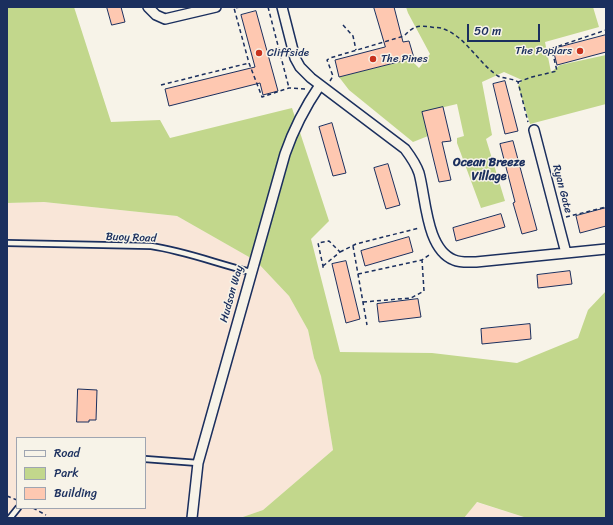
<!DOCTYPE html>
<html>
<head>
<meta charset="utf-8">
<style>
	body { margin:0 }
	#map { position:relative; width:613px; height:525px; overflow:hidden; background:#f7f3e8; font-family:Sriracha,sans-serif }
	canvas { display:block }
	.frame { position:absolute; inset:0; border:8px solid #1b2f5e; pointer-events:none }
	.legend { position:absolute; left:16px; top:437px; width:130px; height:72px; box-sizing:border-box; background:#f7f3e8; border:1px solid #9fa5b1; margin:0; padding:5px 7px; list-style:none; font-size:12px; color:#1b2f5e }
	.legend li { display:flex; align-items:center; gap:8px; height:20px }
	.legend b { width:20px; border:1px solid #9fa5b1 }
	.scale { position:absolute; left:467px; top:24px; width:73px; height:18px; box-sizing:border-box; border:2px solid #1b2f5e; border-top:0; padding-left:5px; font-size:12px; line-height:14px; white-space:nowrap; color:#1b2f5e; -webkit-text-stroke:3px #f7f3e8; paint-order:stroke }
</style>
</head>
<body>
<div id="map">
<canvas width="613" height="525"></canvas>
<div class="frame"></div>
<ul class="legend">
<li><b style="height:5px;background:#f7f3e8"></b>Road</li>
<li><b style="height:11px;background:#c2d78c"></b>Park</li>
<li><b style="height:11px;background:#fec8b1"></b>Building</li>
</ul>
<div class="scale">50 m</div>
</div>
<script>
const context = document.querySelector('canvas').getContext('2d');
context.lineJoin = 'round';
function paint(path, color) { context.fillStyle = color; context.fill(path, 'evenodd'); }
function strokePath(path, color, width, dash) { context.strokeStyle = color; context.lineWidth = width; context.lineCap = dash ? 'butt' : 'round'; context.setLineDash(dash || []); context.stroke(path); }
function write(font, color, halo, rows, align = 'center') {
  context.font = font + ' Sriracha,sans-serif'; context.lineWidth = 3; context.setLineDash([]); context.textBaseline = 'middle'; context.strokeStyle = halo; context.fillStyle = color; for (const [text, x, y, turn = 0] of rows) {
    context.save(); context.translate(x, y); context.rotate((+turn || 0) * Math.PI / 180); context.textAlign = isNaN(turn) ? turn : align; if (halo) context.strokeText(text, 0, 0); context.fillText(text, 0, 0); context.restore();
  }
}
const built = new Path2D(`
	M 44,202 L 177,216 L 256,261 L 289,296 L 308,330 L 314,358 L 321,375 L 333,450 L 263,510 L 240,518 L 7,518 L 7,203 ZM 17,438 L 145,438 L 145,508 L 17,508 Z
	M 476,502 L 527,518 L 464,518 Z`);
const green = new Path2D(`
	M 7,7 L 74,7 L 111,122 L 160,120 L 170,138 L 292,108 L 329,221 L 311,239 L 340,352 L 432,353 L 517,363 L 578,338 L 588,310 L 606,291 L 606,518 L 527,518 L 477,502 L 464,518 L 240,518 L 263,510 L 333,450 L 321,376 L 314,358 L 308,330 L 289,296 L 256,261 L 177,216 L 44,202 L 7,203 Z
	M 406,7 L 593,7 L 599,27 L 545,42 L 551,72 L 560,65 L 606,55 L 606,104 L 530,124 L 518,86 L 522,80 L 504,72 L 482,82 L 492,135 L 486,139 L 505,201 L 481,208 L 457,143 L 457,138 L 464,136 L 457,104 L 423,112 L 428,136 L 413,142 L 349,90 L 339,77 L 410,59 L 419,68 L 430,54 L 408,13 Z`);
const building = new Path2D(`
	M 107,7 L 121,7 L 125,22 L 112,25 Z
	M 374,7 L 394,7 L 403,42 L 409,41 L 414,58 L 339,77 L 335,60 L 385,47 Z
	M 256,11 L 278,91 L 263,95 L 260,83 L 169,106 L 165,89 L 255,67 L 241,15 Z
	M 606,35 L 606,52 L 557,65 L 553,49 Z
	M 505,81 L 518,131 L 505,134 L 493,84 Z
	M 443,107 L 451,141 L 442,142 L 451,180 L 439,182 L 422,112 Z
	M 332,123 L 346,173 L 333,176 L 319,127 Z
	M 513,141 L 537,230 L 522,234 L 513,203 L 515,202 L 500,144 Z
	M 388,164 L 400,205 L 386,209 L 374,168 Z
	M 606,208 L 606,226 L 580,233 L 576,216 Z
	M 501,214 L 505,227 L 456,241 L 453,228 Z
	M 409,237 L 413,252 L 365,266 L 361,251 Z
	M 346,261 L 360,319 L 346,323 L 332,264 Z
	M 570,271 L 572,284 L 538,288 L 537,275 Z
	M 418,299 L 421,317 L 379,322 L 377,304 Z
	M 530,324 L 531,339 L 482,344 L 481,329 Z
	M 78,389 L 97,390 L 96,420 L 89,420 L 89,422 L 77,422 Z`);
const path = new Path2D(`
	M 240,7 L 234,8 L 249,63 L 262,97 L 289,88 L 306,89
	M 268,7 L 289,88
	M 343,25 L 353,36 L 356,50
	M 330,81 L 333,76 L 327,60 L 330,58 L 404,36 C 414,26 417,25 431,27 C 435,28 440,27 444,29 C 467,38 478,63 498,76 C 504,79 512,78 518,82 L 528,122
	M 518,82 L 532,77 L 557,71 L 552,50 L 553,48 L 606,30
	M 161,85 L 249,63
	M 566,217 L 606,207
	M 353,246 L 367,325
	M 340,252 L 356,244 L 419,228
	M 323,266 L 340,252 L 329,241 L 318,243 L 323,266 L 323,270
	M 358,274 L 422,260 L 429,255
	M 363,302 L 411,298 L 424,291 L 422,260
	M 7,496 L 17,500
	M 33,508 L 46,515`);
const lane = new Path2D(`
	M 7,243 L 151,246 C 185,251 218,264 251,272
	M 145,459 L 198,463
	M 10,518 L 18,508`);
const street = new Path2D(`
	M 148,7 L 156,15 L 165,19 L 216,7
	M 282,7 L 295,58 L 300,67 L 311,78 L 405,149 C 411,157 416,164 419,173 C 426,198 426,249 454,260 C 461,263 468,262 476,262 L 606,249
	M 534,130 L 566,253
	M 192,518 L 198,463 L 285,154 C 294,128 305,107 320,85`);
const markers = [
	[580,51,4,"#c8321e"],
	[259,53,4,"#c8321e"],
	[373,59,4,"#c8321e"]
];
const poiNames = [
	["The Poplars",572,51,"right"],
	["Cliffside",267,53],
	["The Pines",381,59]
];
const streetNames = [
	["Ryan Gate",562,189,75],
	["Buoy Road",131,238,2],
	["Hudson Way",232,294,-74]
];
const neighbourhoodNames = [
	["Ocean Breeze",489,163],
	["Village",489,177]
];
paint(built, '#f9e6d8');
paint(green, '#c2d78c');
paint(building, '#fec8b1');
strokePath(building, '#1b2f5e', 1);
strokePath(lane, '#1b2f5e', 8);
strokePath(street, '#1b2f5e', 12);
strokePath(path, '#1b2f5e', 1.5, [4, 3]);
strokePath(lane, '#f7f3e8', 4.5);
strokePath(street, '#f7f3e8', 9);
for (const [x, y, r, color] of markers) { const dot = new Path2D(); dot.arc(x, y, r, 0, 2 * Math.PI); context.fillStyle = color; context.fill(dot); strokePath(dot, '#f7f3e8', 1.5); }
write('11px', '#1b2f5e', '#f7f3e8', poiNames, 'left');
write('11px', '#1b2f5e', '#f7f3e8', streetNames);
write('bold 12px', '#1b2f5e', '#f7f3e8', neighbourhoodNames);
</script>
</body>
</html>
